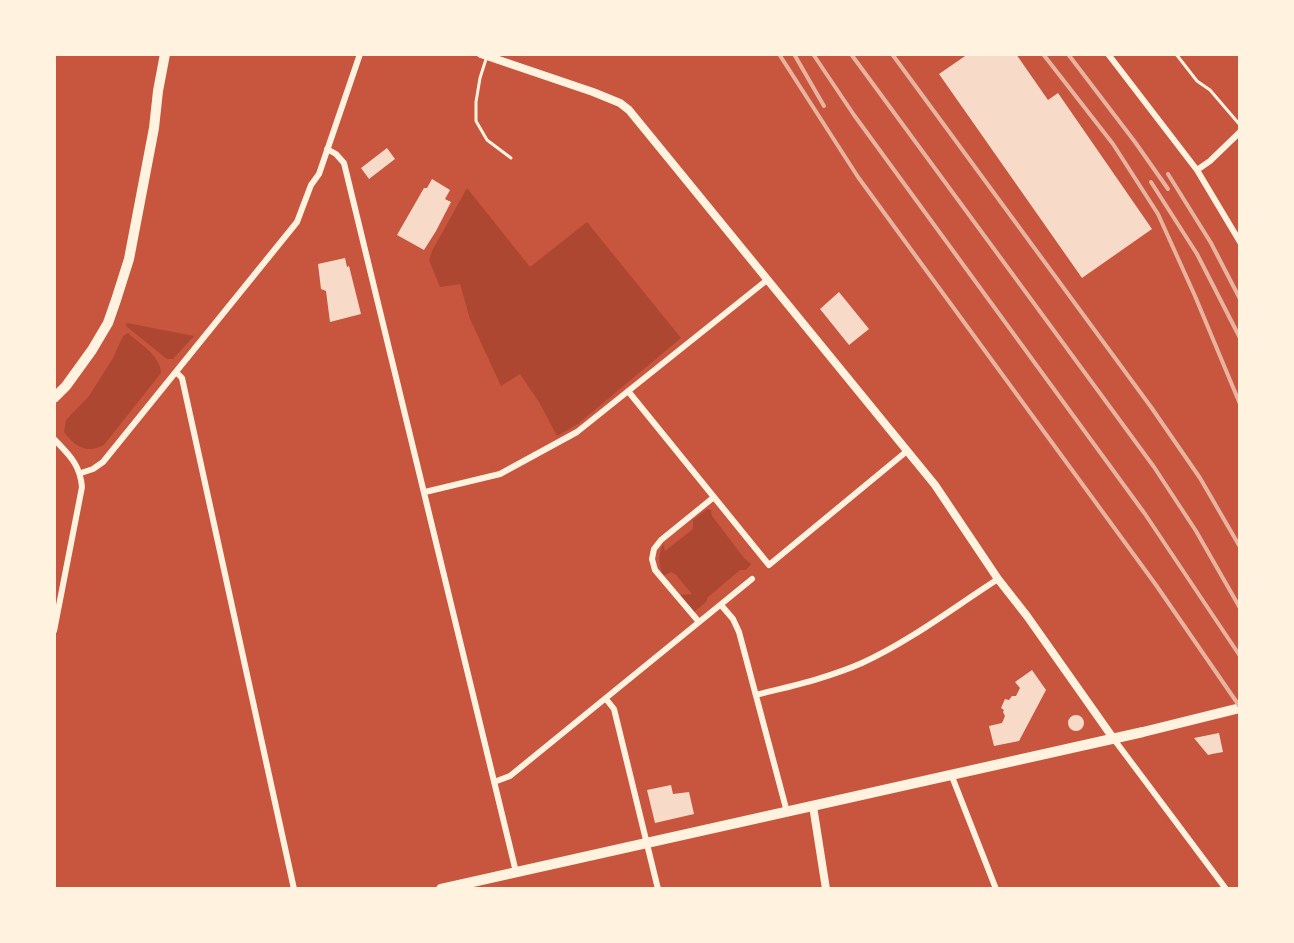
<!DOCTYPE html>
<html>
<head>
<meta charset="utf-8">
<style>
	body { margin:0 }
	#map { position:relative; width:1294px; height:943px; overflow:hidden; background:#c8553d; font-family:"Open Sans",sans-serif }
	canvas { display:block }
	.frame { position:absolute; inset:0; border:56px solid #fff3e0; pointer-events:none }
</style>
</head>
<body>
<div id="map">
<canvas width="1294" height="943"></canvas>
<div class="frame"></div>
</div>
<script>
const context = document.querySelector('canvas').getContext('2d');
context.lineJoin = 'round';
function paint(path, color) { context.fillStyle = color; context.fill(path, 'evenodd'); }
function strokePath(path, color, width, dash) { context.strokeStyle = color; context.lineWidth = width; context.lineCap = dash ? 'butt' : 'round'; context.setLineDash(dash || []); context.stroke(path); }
const green = new Path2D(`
	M 467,188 L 530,267 L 587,222 L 681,338 L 578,424 L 557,436 L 539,402 L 520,374 L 501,386 L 470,319 L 460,284 L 440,287 L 429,260 L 432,251 Z
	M 127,323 L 194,336 L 173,359 L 167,359 L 126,326 Z
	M 128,333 C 140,344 161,356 161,373 L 104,445 C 87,454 75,447 64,432 L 66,420 L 89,396 L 113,358 L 123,336 Z
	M 707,509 L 711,510 L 712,516 L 744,558 L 751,564 L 746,570 L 740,570 L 707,598 L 707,601 L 694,612 L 679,595 L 692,594 L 676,575 L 671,572 L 663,576 C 658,564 658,556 663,544 L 665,551 L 693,529 L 693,520 Z`);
const building = new Path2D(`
	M 968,54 L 1016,54 L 1048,100 L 1058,93 L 1152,229 L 1082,278 L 939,74 Z
	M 387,148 L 395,159 L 369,179 L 361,168 Z
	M 432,179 L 450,190 L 445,199 L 451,202 L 436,231 L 424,250 L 397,235 L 424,188 L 427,188 Z
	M 345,258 L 347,267 L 349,266 L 361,314 L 330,322 L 326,291 L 321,289 L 318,264 Z
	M 839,292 L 869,329 L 849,345 L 820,309 Z
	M 1032,670 L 1046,690 L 1019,741 L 994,746 L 989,726 L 1002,723 L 1005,716 L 1003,712 L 1004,710 L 1001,708 L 1005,699 L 1009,700 L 1012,696 L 1016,696 L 1020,688 L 1015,682 Z
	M1068 723a8 8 0 1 1 16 0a8 8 0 1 1-16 0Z
	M 1219,733 L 1223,752 L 1212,754 L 1208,755 L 1194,738 Z
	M 671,785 L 673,794 L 689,792 L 694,814 L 655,823 L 647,790 Z`);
const service = new Path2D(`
	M 1176,54 L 1197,81 L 1210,90 L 1240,125
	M 487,56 L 480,78 L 476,102 L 476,121 L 487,140 L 511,158`);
const minor = new Path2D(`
	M 1108,54 L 1197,170 L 1240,242
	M 327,149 L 336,154 L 344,163 L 516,872
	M 1197,170 L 1210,161 L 1240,132
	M 176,372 L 182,378 L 294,889
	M 628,391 L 769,565 L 907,451
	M 54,439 C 69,455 80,464 82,487 L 54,631
	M 81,473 L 93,469 L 103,462 L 297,222 L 311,185 L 319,174 L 360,54
	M 425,492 L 500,474 L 577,432 L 767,280
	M 721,605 L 733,619 L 739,632 L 787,812
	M 699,622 L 655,570 L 652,559 L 654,549 L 661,540 L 714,497
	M 756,695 C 791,686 828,678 862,663 C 910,641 953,608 998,579
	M 606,699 L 614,709 L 658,889
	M 1113,738 L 1226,889
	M 951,774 L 996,889
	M 494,782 L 510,776 L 752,579`);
const tertiary = new Path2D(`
	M 481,54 L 593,92 L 620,103 L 629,110 L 935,485 L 998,579 L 1027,616 L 1113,738
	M 813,806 L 826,889`);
const primary = new Path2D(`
	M 54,398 L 66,386 L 92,350 L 108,323 L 116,300 L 129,259 L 154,128 L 158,91 L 165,54
	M 441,889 L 1143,732 L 1240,708`);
const rail = new Path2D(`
	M 779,54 L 858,177 L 1156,585 L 1240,707
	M 794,54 L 824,106
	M 813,54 L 854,115 L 1145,514 L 1240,656
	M 851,54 L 1154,467 L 1196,531 L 1240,608
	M 892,54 L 1151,407 L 1200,478 L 1240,547
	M 1043,54 L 1113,144 L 1158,214 L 1195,296 L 1240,404
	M 1068,54 L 1135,142 L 1168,189
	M 1168,174 L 1211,243 L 1240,299
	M 1151,182 L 1197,254 L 1240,338`);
paint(green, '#ae4732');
paint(building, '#f7dbc8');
strokePath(service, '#fff3e0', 3);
strokePath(minor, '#fff3e0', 6);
strokePath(tertiary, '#fff3e0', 8);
strokePath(primary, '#fff3e0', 10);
strokePath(rail, '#e9b49f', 4);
</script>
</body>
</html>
